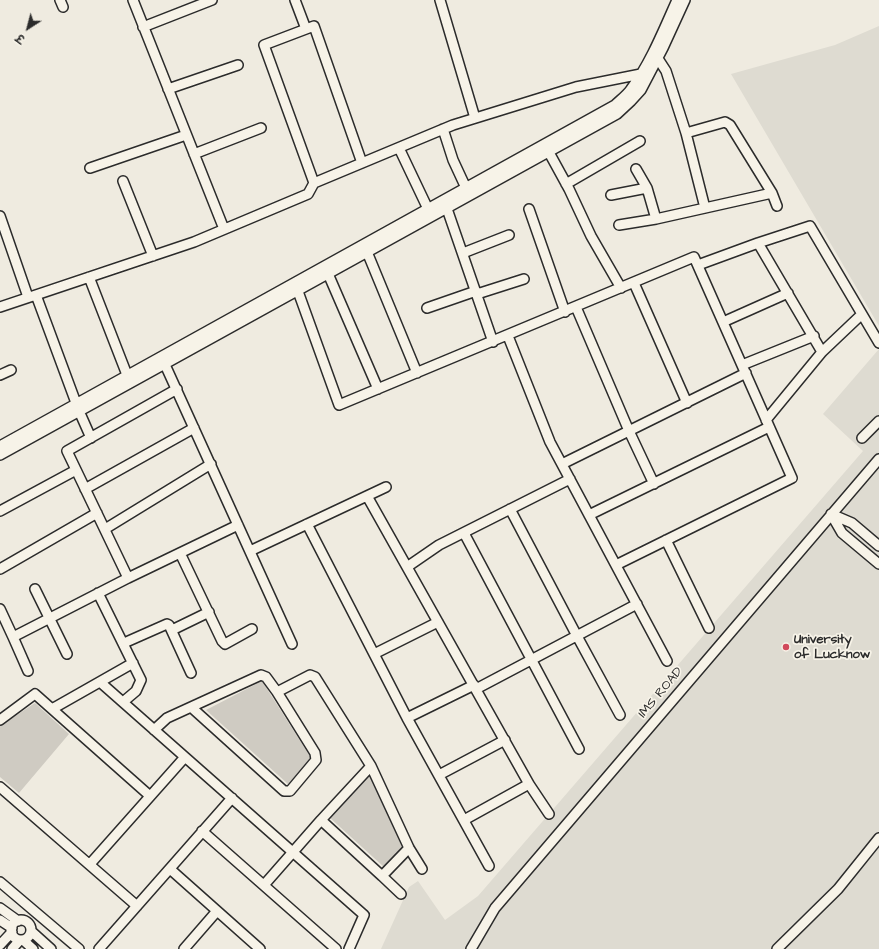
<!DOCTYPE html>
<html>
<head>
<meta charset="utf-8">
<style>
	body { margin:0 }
	#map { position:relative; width:879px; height:949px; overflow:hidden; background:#efebe0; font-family:"Architects Daughter","Playpen Sans Deva",sans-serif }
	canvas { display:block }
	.north { position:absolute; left:8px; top:8px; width:40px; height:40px; -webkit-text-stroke:3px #f7f3e8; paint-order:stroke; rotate:216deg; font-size:11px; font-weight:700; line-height:16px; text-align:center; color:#2b2b2b }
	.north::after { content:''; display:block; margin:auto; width:14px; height:18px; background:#2b2b2b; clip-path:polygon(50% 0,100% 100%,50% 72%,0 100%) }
</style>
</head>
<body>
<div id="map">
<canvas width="879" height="949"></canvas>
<div class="north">उ</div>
</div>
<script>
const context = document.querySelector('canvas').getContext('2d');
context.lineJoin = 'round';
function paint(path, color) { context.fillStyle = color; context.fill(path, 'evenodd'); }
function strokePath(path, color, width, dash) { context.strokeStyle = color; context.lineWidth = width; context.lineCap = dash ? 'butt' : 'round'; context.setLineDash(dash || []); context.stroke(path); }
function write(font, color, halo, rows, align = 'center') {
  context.font = font + ' "Architects Daughter",sans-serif'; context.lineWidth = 3.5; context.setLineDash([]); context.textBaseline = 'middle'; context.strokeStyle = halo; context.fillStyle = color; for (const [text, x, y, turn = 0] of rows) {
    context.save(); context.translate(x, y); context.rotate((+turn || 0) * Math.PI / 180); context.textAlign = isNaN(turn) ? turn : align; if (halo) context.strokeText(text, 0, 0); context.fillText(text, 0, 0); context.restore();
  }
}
const built = new Path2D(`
	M 879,26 L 879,326 L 731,74 L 835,45 Z
	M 879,349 L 879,949 L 381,949 L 409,887 L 418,881 L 445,920 L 478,896 L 863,451 L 823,414 Z`);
const green = new Path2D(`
	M 262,681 L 311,758 L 288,784 L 206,710 Z
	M 35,703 L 69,734 L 19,793 L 0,777 L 0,726 Z
	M 370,774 L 402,847 L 384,867 L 329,817 Z`);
const minor = new Path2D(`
	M 60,0 L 63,7
	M 133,0 L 224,229
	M 295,0 L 306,29
	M 440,0 L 475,118
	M 143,27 L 212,0
	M 655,54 L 666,71 L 686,133 L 705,208
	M 168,89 L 238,65
	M 443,129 L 453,160 L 466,188
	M 686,133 L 725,122 L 730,125 L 772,193 L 777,206
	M 546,147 L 569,189 L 591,236 L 621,288
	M 399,148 L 428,209
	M 194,154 L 261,128
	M 90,168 L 186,135
	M 636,169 L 647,188 L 656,219
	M 123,181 L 153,256
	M 314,183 L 264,45 L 314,26 L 362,163
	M 566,184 L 640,141
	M 611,195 L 647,188
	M 445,203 L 493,342
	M 529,209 L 565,312
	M 0,216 L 28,297
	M 619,225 L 656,219 L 772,193
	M 758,243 L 810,226 L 879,343
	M 365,247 L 417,373
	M 463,253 L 509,235
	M 698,265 L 758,243 L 822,352
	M 326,269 L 378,389
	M 89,277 L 129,380
	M 295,283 L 339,405 L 694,257 L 792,478 L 616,565
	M 634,283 L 687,403
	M 477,294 L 524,279
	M 36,295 L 79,411 L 91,438
	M 0,307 L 194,242 L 308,194 L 314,183 L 453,125 L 576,87 L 641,74
	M 576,307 L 629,431 L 654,484
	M 427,308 L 476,291
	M 723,322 L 788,293
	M 508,336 L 550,442 L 667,661
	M 162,358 L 292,644
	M 742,365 L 814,336
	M 0,375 L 11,370
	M 766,420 L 822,352 L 861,315
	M 862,438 L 879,421
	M 0,446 L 615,105 C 620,100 627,95 631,89 C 650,64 664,29 677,0
	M 0,455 L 617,114 L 631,101 L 641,90 L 663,48 L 685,0
	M 562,464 L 746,373
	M 85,489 L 194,428
	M 367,496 L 529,784 L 549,814
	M 510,509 L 577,636 L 620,715
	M 0,511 L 76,470
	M 831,514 L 842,533 L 879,564
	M 831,514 L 852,523 L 879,546
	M 589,515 L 769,427
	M 307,524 L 407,718 L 489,866
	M 105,529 L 211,464
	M 464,533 L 579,749
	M 666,540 L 709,628
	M 250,551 L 386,487
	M 180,553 L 222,641 L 225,644 L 252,629
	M 407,567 L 439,545 L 570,479
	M 0,569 L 97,513
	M 128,578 L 67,451 L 177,389
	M 35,589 L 67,654
	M 98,593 L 141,680 L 136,691 L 123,702
	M 0,609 L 13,637 L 28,671
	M 172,630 L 209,612
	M 13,637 L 128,578 L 238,525
	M 124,643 L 167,624 L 169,625 L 191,673
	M 374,654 L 438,622
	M 100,682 L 364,915 L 349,949
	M 476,689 L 637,604
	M 277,692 L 310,675 L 315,677 L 371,766 L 409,848 L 422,869
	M 52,709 L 133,663
	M 407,718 L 474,685
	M 0,720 L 35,694 L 150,796
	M 154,730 L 167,718 L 261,675 L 266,677 L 277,692 L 315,753 L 316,760 L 290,791 L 284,791 L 191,707
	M 439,775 L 505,740
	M 0,787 L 137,906
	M 321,820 L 382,876 L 409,848
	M 464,820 L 529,784
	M 202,831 L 336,949
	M 90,864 L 185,757
	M 170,869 L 260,949
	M 382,876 L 401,894
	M 0,882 L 79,949
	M 264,885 L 321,820 L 371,766
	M 0,908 L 18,921
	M 0,920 L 12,928
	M11 930a10 10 0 1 1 20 0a10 10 0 1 1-20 0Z
	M 31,931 L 51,949
	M 23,940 L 33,949
	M 0,945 L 12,932
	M 12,949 L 20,940
	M 99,949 L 232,798
	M 184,949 L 217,911
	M 471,949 L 495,908 L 879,459
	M 777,949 L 838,889 L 879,838`);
const markers = [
	[786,647,4,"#d1495b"]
];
const poiNames = [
	["University",794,640],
	["of Lucknow",794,655]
];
const streetNames = [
	["IMS ROAD",661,693,-50]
];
paint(built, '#dedbd1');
paint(green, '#cfcbc2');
strokePath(minor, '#2b2b2b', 12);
strokePath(minor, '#f7f3e8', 9);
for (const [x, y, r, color] of markers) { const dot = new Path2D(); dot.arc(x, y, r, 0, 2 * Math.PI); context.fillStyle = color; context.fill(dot); strokePath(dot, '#f7f3e8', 1.5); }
write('bold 13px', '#2b2b2b', '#f7f3e8', poiNames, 'left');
write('13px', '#2b2b2b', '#f7f3e8', streetNames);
</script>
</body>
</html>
